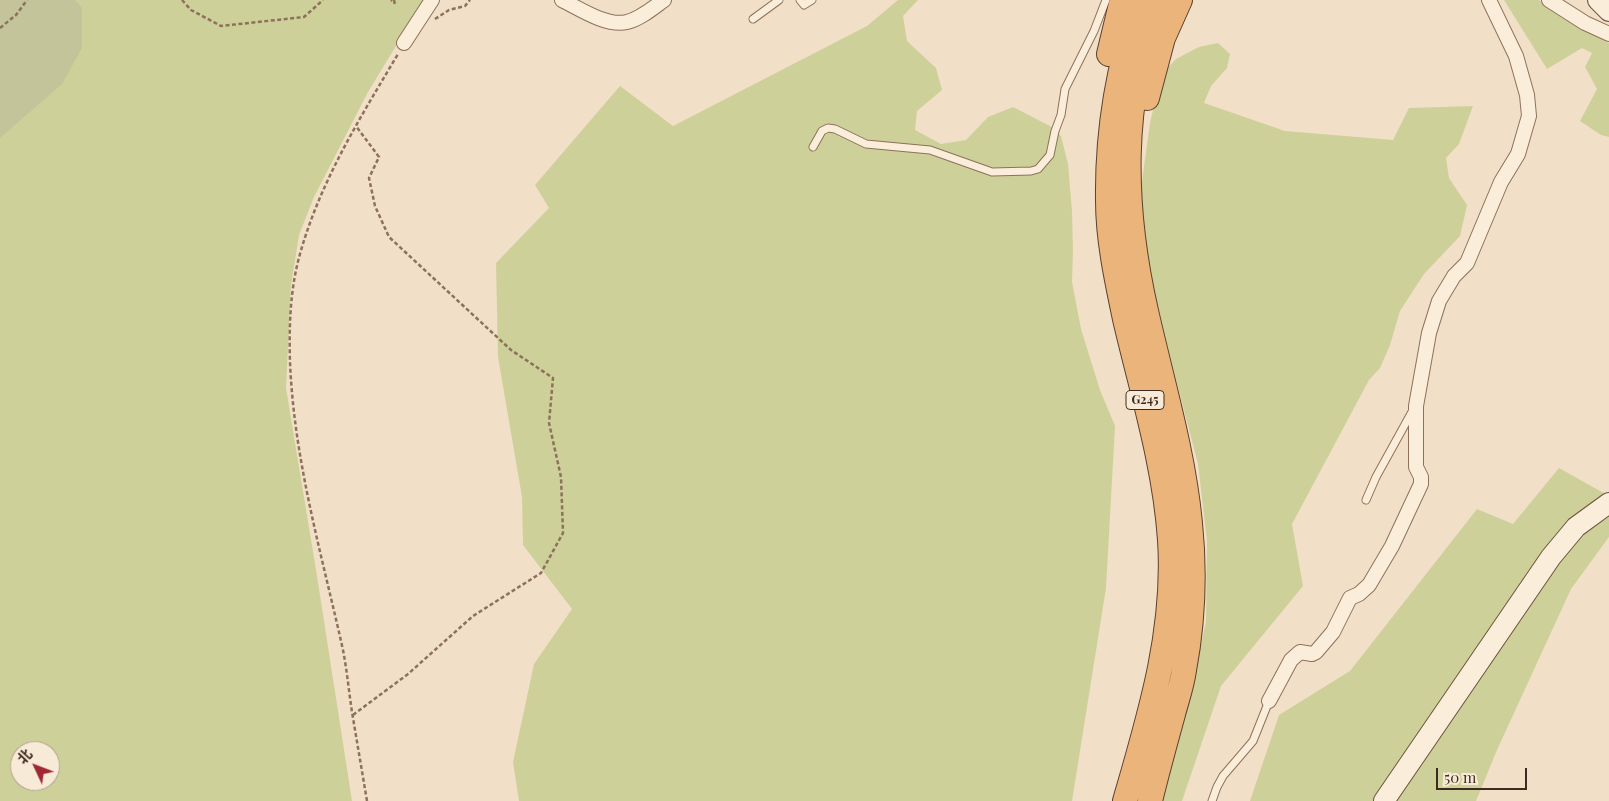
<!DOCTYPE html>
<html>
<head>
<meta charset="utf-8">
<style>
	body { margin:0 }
	#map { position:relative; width:1609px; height:801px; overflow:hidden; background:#f1e0c7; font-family:"Playfair Display","Noto Sans SC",serif }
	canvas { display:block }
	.north { position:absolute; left:10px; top:741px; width:50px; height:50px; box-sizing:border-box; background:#f7ebd7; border:1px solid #ad9e8d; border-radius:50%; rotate:313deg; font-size:14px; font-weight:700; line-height:20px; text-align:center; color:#3d2b1f }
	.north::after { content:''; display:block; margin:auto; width:18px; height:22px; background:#9f2834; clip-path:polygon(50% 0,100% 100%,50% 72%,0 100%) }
	.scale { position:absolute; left:1436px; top:768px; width:91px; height:22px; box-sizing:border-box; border:2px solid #3d2b1f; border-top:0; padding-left:6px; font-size:15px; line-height:18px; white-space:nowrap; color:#3d2b1f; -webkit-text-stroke:4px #f7ebd7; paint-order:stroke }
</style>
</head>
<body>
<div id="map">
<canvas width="1609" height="801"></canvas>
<div class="north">北</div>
<div class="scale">50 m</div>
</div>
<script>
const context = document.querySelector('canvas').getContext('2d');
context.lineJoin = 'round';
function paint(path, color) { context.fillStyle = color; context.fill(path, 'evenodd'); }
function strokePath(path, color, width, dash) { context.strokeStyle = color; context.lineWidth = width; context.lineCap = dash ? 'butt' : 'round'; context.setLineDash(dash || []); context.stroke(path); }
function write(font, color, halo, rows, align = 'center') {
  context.font = font + ' "Playfair Display",serif'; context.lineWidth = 4; context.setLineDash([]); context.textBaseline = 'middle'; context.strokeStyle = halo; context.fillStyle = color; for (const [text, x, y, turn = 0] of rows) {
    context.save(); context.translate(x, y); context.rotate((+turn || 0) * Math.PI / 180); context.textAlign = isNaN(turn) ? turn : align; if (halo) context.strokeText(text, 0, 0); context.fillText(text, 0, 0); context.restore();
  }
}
const green = new Path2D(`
	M 0,0 L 424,0 L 368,92 L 314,197 L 299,235 L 291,285 L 286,388 L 317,576 L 352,801 L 0,801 ZM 20,751 L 50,751 L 50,781 L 20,781 Z
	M 898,0 L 918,0 L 903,16 L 907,41 L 936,68 L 942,90 L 917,111 L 915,130 L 941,144 L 966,140 L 988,117 L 1013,107 L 1050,126 L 1061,136 L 1068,164 L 1072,211 L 1073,251 L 1072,282 L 1081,329 L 1100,390 L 1115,426 L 1106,588 L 1072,801 L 519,801 L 513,762 L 534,664 L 572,609 L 523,545 L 522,497 L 498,357 L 496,263 L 549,208 L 535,185 L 620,86 L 673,126 L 867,26 Z
	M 1504,0 L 1539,0 L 1562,18 L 1609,43 L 1609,137 L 1601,135 L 1580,121 L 1597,89 L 1585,67 L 1592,53 L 1582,48 L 1547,69 Z
	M 1218,43 L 1230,54 L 1227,68 L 1211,86 L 1204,103 L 1285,131 L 1393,140 L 1409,108 L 1473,106 L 1459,144 L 1446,158 L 1449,178 L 1467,205 L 1460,236 L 1424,274 L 1400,311 L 1390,345 L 1380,368 L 1369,380 L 1292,524 L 1303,586 L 1221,686 L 1182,801 L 1159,801 L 1181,732 L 1206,622 L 1207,541 L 1198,464 L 1144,256 L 1140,196 L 1150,123 L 1161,75 L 1176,59 L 1199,47 Z
	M 1559,468 L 1609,496 L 1609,537 L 1571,589 L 1497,750 L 1476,801 L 1250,801 L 1279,715 L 1350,671 L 1477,509 L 1513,524 Z`);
const cemetery = new Path2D(`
	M 0,0 L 75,0 L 82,8 L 82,48 L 62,84 L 0,138 Z`);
const path = new Path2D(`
	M 182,0 L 191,10 L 221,26 L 304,17 L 323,0
	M 391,0 L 392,1
	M 394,0 L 395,5
	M 435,19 L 449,10 L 465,6 L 470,0
	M 0,28 L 16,15 L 27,0
	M 353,715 L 408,674 L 473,616 L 541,573 L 563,533 L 561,477 L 549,423 L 553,378 L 511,350 L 389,237 L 375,206 L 369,178 L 379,157 L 356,126
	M 367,801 C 362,771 357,742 352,712 C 349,692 347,671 343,650 C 322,555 294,461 290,362 C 289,326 290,289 300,254 C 320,182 360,118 398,54`);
const service = new Path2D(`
	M 800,0 L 804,5 L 812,0
	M 753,19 L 779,0
	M 813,147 L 822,131 L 828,128 L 835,129 L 866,144 L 930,150 L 992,172 L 1031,171 L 1038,169 L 1050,155 L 1055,131 L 1061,115 L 1065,89 L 1094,31 L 1106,0
	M 1366,500 L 1376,477 L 1413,410
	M 1212,801 L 1217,787 L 1223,776 L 1253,741 L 1269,701`);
const minor = new Path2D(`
	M 562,0 C 580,9 607,27 627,22 C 640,19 653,8 664,0
	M 1549,0 L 1585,23 L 1609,34
	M 404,43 L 432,0
	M 1269,701 L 1291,660 L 1300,652 L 1312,654 L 1316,652 L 1333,632 L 1350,598 L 1359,594 L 1369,585 L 1392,546 L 1421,484 L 1421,477 L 1416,467 L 1416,406 L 1429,333 L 1439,301 L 1454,276 L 1467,263 L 1501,182 L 1518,154 L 1529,116 L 1527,95 L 1516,56 L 1489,0`);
const secondary = new Path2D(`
	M 1598,0 L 1609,11
	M 1384,801 L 1551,557 L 1576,527 L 1609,503`);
const trunk = new Path2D(`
	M 1109,54 L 1122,0
	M 1147,98 L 1163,38 L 1180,0
	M 1125,801 C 1150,715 1176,630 1170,540 C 1165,465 1142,392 1125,319 C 1117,281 1108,240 1108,201 C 1107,132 1118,65 1141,0
	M 1150,801 C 1157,772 1165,743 1173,714 C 1177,699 1182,685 1184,670 C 1193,622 1195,572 1190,523 C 1183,450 1162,382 1146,311 C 1122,205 1120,102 1158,0`);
const shields = [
	[1145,400,38]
];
const shieldNames = [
	["G245",1145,400]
];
paint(green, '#ced09a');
paint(cemetery, '#c3c499');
strokePath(service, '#8d715b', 9);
strokePath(minor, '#8d715b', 16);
strokePath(secondary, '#6f523e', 22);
strokePath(trunk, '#5b402f', 26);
strokePath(path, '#8d715b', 2.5, [4, 2.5]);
strokePath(service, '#faeedb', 7);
strokePath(minor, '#faeedb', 14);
strokePath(secondary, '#faeedb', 20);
strokePath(trunk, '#ebb47a', 24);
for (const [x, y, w] of shields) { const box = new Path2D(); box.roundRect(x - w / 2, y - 9.5, w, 19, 4); context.fillStyle = '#f7ebd7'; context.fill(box); strokePath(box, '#3d2b1f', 1); }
write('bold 12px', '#3d2b1f', null, shieldNames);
</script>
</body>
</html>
